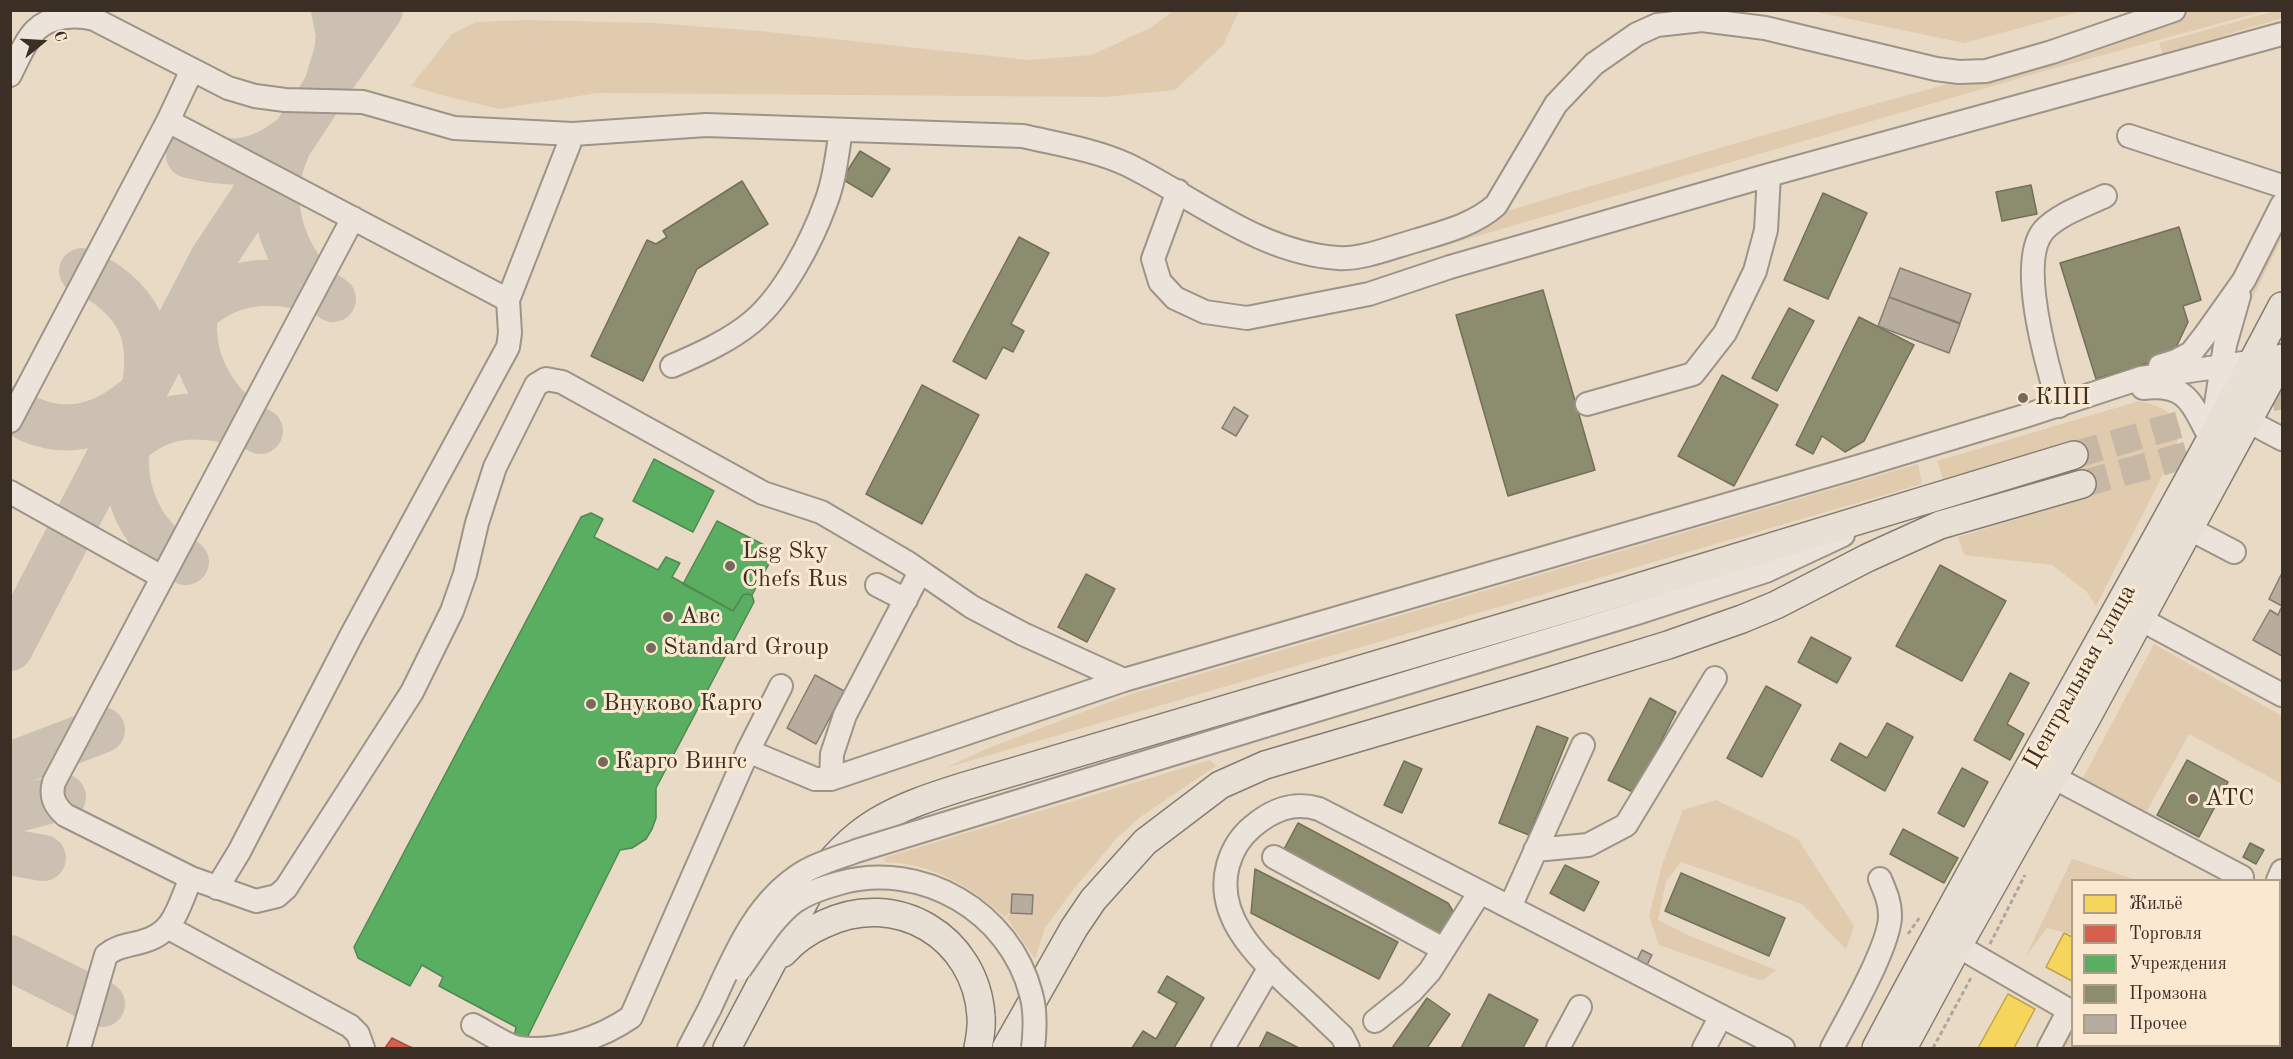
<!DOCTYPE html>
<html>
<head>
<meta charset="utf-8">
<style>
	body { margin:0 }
	#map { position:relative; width:2293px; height:1059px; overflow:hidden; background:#e9dac5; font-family:"Old Standard TT",serif }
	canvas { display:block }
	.frame { position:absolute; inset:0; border:12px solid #3a2e25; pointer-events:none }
	.legend { position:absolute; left:2071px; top:879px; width:210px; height:168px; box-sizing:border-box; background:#fae8d0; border:2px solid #ad9e8c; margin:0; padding:8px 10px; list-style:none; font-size:18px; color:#3a2e25 }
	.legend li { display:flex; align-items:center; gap:12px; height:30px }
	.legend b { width:30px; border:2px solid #ad9e8c }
	.north { position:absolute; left:12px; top:12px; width:60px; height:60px; -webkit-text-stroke:4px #fae8d0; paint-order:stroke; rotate:72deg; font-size:16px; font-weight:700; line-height:24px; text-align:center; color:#3a2e25 }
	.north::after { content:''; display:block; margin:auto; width:21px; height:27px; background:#3a2e25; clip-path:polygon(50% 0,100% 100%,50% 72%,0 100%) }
</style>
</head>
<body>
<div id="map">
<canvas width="2293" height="1059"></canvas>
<div class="frame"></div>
<ul class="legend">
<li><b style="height:16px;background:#f6d55c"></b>Жильё</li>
<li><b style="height:16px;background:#d6604d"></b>Торговля</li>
<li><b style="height:16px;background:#5aae61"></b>Учреждения</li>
<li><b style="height:16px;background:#8c8c6e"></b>Промзона</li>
<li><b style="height:16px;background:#b7ac9e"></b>Прочее</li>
</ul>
<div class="north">С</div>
</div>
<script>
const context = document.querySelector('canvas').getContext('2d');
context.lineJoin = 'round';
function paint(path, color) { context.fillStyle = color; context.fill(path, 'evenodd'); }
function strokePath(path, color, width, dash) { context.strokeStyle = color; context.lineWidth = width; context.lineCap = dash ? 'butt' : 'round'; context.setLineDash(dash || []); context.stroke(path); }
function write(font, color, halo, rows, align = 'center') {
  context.font = font + ' "Old Standard TT",serif'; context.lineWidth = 6; context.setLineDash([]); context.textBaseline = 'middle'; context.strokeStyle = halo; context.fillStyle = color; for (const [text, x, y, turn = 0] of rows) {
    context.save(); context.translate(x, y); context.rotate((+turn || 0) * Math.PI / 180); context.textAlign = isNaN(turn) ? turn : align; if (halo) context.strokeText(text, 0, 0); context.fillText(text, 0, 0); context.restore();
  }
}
const green = new Path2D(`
	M 1173,11 L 1239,11 L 1223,45 L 1175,90 L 1105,97 L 597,93 L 500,109 L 445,96 L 411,86 L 452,34 L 476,22 L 528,20 L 655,23 L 759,31 L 1029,60 L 1092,55 L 1150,28 Z
	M 1812,11 L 2082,10 L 2082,11 L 1964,43 Z
	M 2183,11 L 2265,11 L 2037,73 L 1378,265 L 1372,249 C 1508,212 1643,170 1778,131 C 1914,93 2051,57 2183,11 Z
	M 2275,11 L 2282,11 L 2282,18 L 2163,54 L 2159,43 Z
	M 2282,232 L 2282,238 L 2241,321 L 2238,319 Z
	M 2139,401 C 2159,406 2172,410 2181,430 L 2174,453 L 2096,606 L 2086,591 L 2052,565 L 1964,555 L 1958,537 L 2086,498 L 2071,445 L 1944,481 L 1937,461 Z
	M 1918,464 L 1922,484 L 945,768 L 991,747 L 1128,695 Z
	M 2154,644 L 2282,716 L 2282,784 L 2189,734 L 2146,813 L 2083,778 Z
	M 1210,760 L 1216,766 L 1140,817 L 1116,839 L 1072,891 L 1045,928 L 1035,959 L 1007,918 L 1011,913 L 1032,914 L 1033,895 L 1012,894 L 1011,911 L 1005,917 C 969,886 932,863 884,862 L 886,857 Z
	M 1716,800 L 1798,839 L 1854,926 L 1846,949 L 1802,904 L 1681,862 L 1666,882 L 1658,920 L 1690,936 L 1776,970 L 1762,981 L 1659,945 L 1649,916 L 1662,865 L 1683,810 Z
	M 2072,859 L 2137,880 L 2072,880 L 2072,934 L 2047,928 L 2026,956 Z
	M 2072,1012 L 2072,1046 L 2134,1046 L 2140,1048 L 2049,1048 Z`);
const homes = new Path2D(`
	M 2064,933 L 2072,937 L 2072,981 L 2046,967 Z
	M 2008,994 L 2035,1009 L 2014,1048 L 1978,1048 Z`);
const shops = new Path2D(`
	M 392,1038 L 408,1046 L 413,1048 L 385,1048 Z`);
const public = new Path2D(`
	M 654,459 L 714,491 L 693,532 L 633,501 Z
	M 591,513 L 603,519 L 594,537 L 658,570 L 666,557 L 680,563 L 672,577 L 733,611 L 743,595 L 747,594 L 752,595 L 754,602 L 656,788 L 656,818 L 652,829 L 646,839 L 632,848 L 620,850 L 527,1038 L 514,1038 L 516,1027 L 439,986 L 443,977 L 422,965 L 410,986 L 358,958 L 354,947 L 581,517 Z
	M 717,521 L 776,551 L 752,595 L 747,594 L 743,595 L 733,611 L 683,584 Z`);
const industry = new Path2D(`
	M 860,151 L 890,169 L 872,197 L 842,179 Z
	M 742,181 L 768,224 L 697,269 L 643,381 L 591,356 L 647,240 L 656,244 L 667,237 L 663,231 Z
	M 2031,185 L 2037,214 L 2002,221 L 1996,192 Z
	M 1823,193 L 1867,213 L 1828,299 L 1784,280 Z
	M 2179,227 L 2201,300 L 2183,306 L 2188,322 L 2172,356 L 2096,379 L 2060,263 Z
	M 1019,237 L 1049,253 L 1011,324 L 1024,331 L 1013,352 L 1003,347 L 986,379 L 953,361 Z
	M 1543,290 L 1595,470 L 1508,496 L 1456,315 Z
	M 1789,308 L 1814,321 L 1777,391 L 1752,378 Z
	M 1859,317 L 1914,345 L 1864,441 L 1845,452 L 1822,436 L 1813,454 L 1796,445 Z
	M 1722,375 L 1778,405 L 1734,486 L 1678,456 Z
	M 922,385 L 979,415 L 922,524 L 866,494 Z
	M 1940,565 L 2006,601 L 1962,681 L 1896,646 Z
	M 1086,574 L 1115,589 L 1087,642 L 1058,627 Z
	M 1811,637 L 1851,658 L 1837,683 L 1798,662 Z
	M 2010,673 L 2029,683 L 2007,724 L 2024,734 L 2010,760 L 1974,740 Z
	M 1766,686 L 1801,705 L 1762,777 L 1727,758 Z
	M 1650,698 L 1676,712 L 1635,793 L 1608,780 Z
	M 1887,723 L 1913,737 L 1885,791 L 1831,760 L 1840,743 L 1867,758 Z
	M 1537,726 L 1568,738 L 1529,835 L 1499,823 Z
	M 2187,760 L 2228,782 L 2199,837 L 2157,815 Z
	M 1404,761 L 1422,769 L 1402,813 L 1384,805 Z
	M 1962,768 L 1988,782 L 1964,827 L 1938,813 Z
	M 1298,823 L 1448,903 L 1454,913 L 1442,936 L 1283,851 Z
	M 1903,829 L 1958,858 L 1944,883 L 1890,854 Z
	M 2250,843 L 2264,850 L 2256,864 L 2243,857 Z
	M 1565,865 L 1599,882 L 1584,911 L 1550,893 Z
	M 1255,869 L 1398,942 L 1379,979 L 1251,913 Z
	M 1681,873 L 1785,918 L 1769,956 L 1665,911 Z
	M 1167,976 L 1204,998 L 1174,1048 L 1132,1048 L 1143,1031 L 1156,1039 L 1177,1003 L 1158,992 Z
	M 1489,994 L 1538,1020 L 1523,1048 L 1461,1048 Z
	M 1427,998 L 1450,1014 L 1427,1048 L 1392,1048 Z
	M 1267,1032 L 1299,1048 L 1259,1048 Z`);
const taxiway = new Path2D(`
	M 333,77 L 380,10
	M 189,155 C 232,165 254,166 291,138 C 286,151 280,165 278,178 C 270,224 294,275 333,299
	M 198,295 C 196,305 194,316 194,327 C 193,370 222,413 260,431
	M 182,325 C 222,279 266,275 322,292
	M 10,409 C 17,412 24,417 31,420 C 74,438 113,421 144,391 C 152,349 147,315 110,287 C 102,280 91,276 82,271
	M 129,430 C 118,482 136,536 186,562
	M 114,458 C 153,411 196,409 251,427
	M 10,648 L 212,260 L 326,88 L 337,53 L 339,35 L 334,10
	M 10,765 L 102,730
	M 10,811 L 63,797
	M 10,852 L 43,858
	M 10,958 L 102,1004`);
const building = new Path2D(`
	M 1900,268 L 1971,294 L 1960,323 L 1889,297 Z
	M 1889,297 L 1960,324 L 1949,353 L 1878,326 Z
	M 2028,394 L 2029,399 L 2019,402 L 2017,397 Z
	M 1234,407 L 1248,416 L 1236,436 L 1222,428 Z
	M 2282,573 L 2282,656 L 2253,640 L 2270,610 L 2278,615 L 2282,606 L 2269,599 Z
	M 815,675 L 844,691 L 816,744 L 787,728 Z
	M 1012,894 L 1033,895 L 1032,914 L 1011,913 Z
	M 1642,950 L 1652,955 L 1647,965 L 1637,960 Z`);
const majorTunnel = new Path2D(`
	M 2074,455 L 2282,395
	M 2082,484 L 2223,445`);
const path = new Path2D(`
	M 1908,934 L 1920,917
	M 1990,944 L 2025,875
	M 1933,1048 L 1972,976`);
const minor = new Path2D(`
	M 10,75 C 16,63 26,39 36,30 C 50,16 76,14 94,19 L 228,88 L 255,96 L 285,100 L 363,102 L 454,128 L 573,134 L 706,125 L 1023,136 C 1057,144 1096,150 1128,165 C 1197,199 1260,253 1338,258 C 1362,260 1395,246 1418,240 C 1445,232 1475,224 1496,205 L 1556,104 L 1594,64 L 1637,34 L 1657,25 L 1702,20 L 1765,28 L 1936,69 L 1959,72 L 1986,71 L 2052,52 L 2174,10
	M 168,121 L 508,300
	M 2129,136 L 2282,186
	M 1178,191 L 1153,259 L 1160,282 L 1175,298 L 1205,312 L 1247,318 L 1369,294 L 1450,267 L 1769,175 L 2282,34
	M 353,218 L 54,782 C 50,796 54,805 65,815 L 191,878 L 256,901 L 277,896 L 286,888 L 412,692 L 452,611 L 465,574 L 477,523 L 495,467 L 536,385 L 546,379 L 562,382 L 763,493 L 821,512 L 908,563 L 972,607 L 1023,634 L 1124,680
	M 672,366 C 700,354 729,341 752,322 C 784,295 812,241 826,202 C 835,179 837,154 841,130
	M 2160,366 L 2176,361 L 2191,353 L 2205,335 L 2244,280 L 2282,205
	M 2143,388 C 2189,383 2191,404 2211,439
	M 1587,404 L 1693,374 L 1725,333 L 1755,271 L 1766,230 L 1769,175
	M 2059,406 C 2048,368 2016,262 2044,230 C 2059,214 2086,205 2105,196
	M 10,421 L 168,121 L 192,70
	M 2248,421 L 2282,439
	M 2212,431 L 2225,345 L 2239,296
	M 10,492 L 162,577
	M 2190,529 L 2234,552
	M 877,585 L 906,600
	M 2140,619 L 2282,695
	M 1264,726 L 1637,613 L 1766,571 L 1843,535
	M 748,751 L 815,779 L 831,779 L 1124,680 L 1857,467 L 2028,415 L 2141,378 L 2264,360
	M 2053,777 L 2242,877
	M 831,779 L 832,754 L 845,715 L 920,572
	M 1535,850 L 1588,845 L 1626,825 L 1715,678
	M 1274,857 L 1443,949
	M 2278,880 L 2282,871
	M 217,888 L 239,852 L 352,634 L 508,347 L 510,333 L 508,300 L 573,134
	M 2280,901 L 2282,903
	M 1510,907 L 1583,745
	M 169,928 L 350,1026 L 358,1034 L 363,1048
	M 1958,946 L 2072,1012
	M 1375,1021 L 1411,992 L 1430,971 L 1480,892
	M 473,1025 C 485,1031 507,1046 519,1048 C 556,1053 601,1038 631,1017 L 748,751 L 781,686
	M 2134,1046 L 2140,1048
	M 79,1048 L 106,955 C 117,946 127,946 141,942 C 175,934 178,907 191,878
	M 689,1048 L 710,1008
	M 1223,1048 L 1270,967
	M 1348,1048 L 1342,1036 C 1325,1020 1309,1004 1292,989 C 1258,957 1214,917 1228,865 C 1232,851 1240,837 1252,827 C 1272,810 1293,801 1319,809 L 1783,1048
	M 1558,1048 L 1580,1007
	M 1704,1048 L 1721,1016
	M 1832,1048 C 1847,1019 1891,944 1890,915 C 1890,902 1885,891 1880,879
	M 2049,1048 L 2069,1010`);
const major = new Path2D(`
	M 783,953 C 795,940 808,931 824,924 C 896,889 976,937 981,1016 C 982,1027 980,1038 978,1048
	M 727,1048 L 812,887 C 852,825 895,808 962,787 L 1626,591 L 2074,455
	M 1006,1048 L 1074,928 L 1093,900 L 1145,842 L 1220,785 L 1265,765 L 1527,688 L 1668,645 L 1742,619 L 1776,605 L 1867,558 L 1940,525 L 2082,484
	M 1876,1048 C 2007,799 2151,556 2282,306
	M 1903,1048 L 1958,946 L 2085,721 L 2282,358`);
const minorBridge = new Path2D(`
	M 740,969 C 756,947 772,919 794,902 C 807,893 825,887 840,883 C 922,860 1010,912 1031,994 C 1036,1011 1035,1031 1033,1048
	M 710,1008 C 733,959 754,902 804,872 C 819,863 838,858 856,851 L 1264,726`);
const markers = [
	[2023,398,6,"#776a5d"],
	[730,566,6,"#776a5d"],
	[668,617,6,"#776a5d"],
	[651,648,6,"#776a5d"],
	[591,704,6,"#776a5d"],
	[603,762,6,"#776a5d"],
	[2193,799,6,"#776a5d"]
];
const poiNames = [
	["КПП",2035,398],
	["Lsg Sky",742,552],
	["Chefs Rus",742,580],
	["Авс",680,617],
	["Standard Group",663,648],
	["Внуково Карго",603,704],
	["Карго Вингс",615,762],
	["АТС",2205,799]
];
const streetNames = [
	["Центральная улица",2080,677,-61]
];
paint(green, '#e0cbaf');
paint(homes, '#f6d55c');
strokePath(homes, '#bea34c', 1.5);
paint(shops, '#d6604d');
strokePath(shops, '#a75141', 1.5);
paint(public, '#5aae61');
strokePath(public, '#50884f', 1.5);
paint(industry, '#8c8c6e');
strokePath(industry, '#737058', 1.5);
strokePath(taxiway, '#cbc0b2', 46);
paint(building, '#b7ac9e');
strokePath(building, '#857c71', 1.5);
strokePath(majorTunnel, '#c6b8a5', 27, [27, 14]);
strokePath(minor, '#9d9487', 26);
strokePath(major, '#857c71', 30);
strokePath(path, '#ada69e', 3, [4.5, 3]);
strokePath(minor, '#ece4da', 22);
strokePath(major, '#e8e0d4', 27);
strokePath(minorBridge, '#9d9487', 26, []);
strokePath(minorBridge, '#ece4da', 22);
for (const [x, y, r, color] of markers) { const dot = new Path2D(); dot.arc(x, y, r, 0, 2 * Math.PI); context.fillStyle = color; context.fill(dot); strokePath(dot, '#fae8d0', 2); }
write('24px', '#3a2e25', '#fae8d0', poiNames, 'left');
write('24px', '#3a2e25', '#fae8d0', streetNames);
</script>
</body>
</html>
